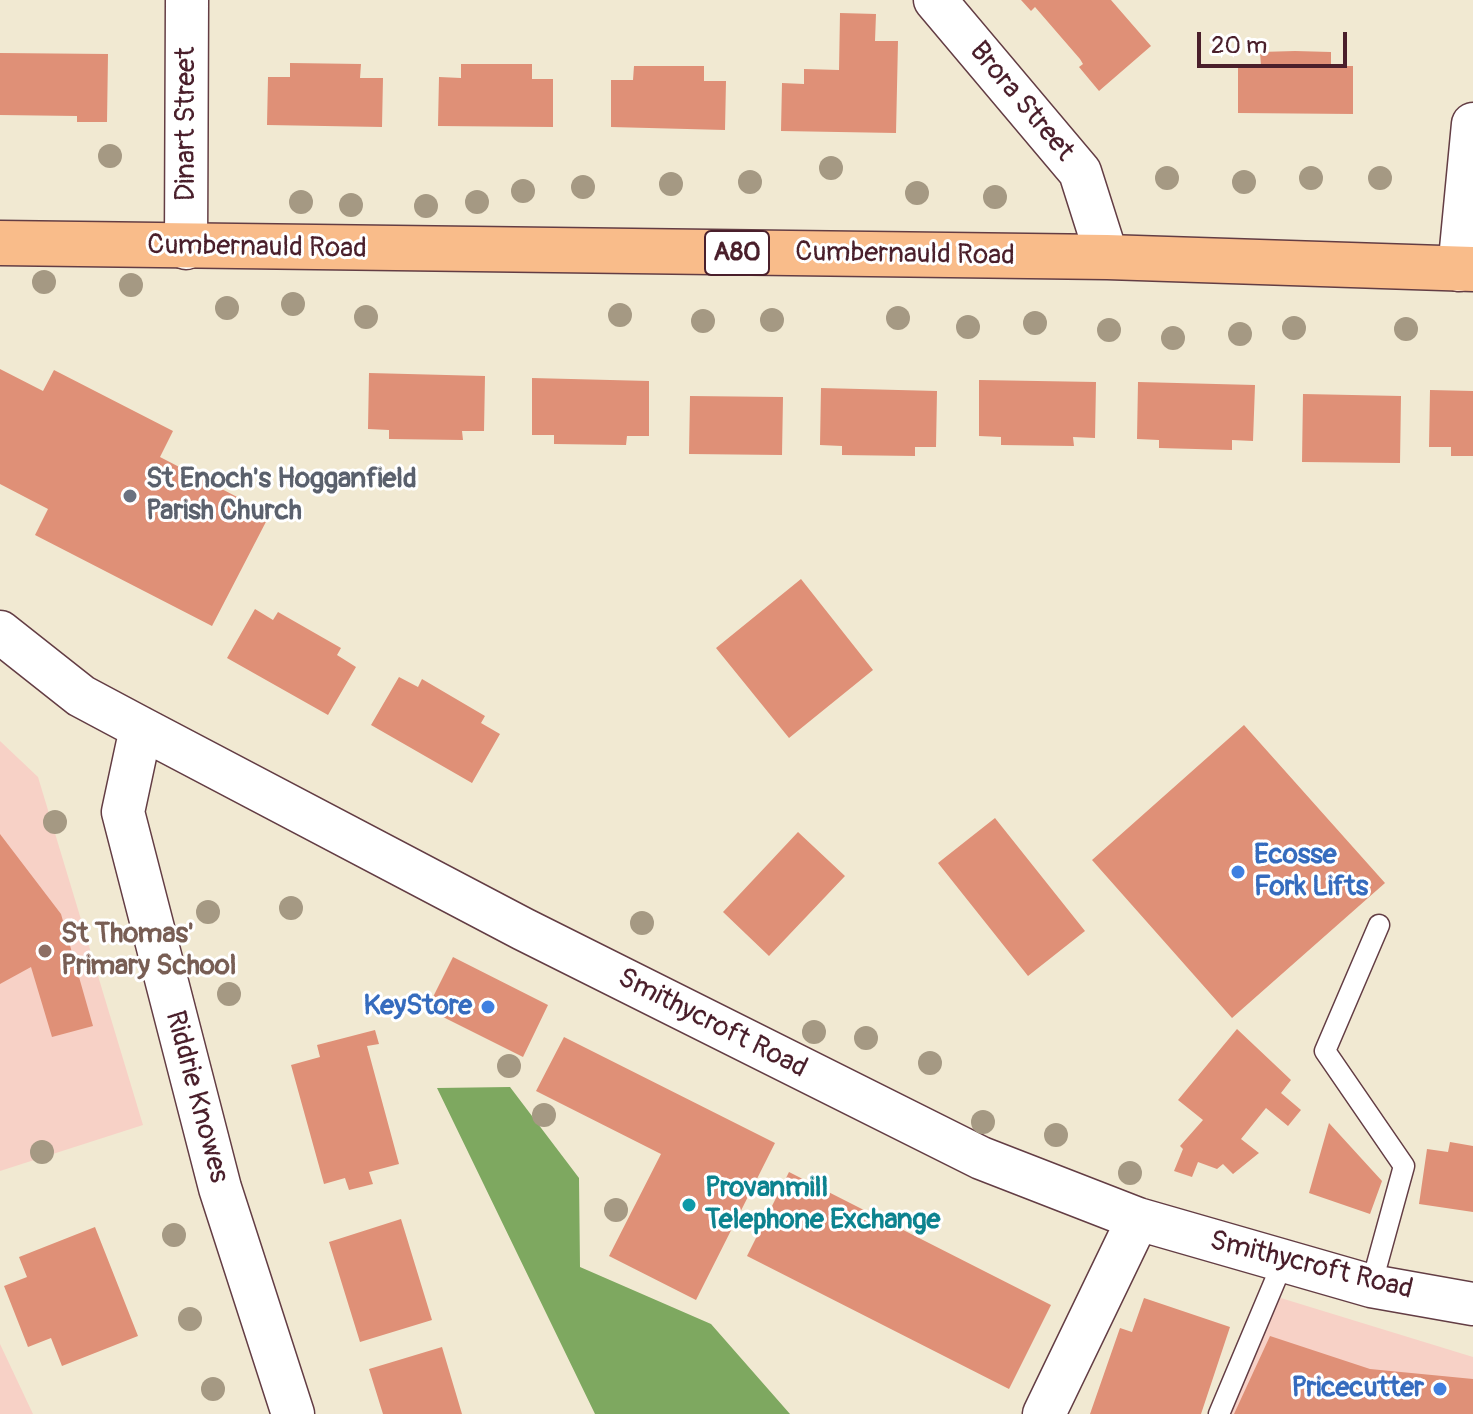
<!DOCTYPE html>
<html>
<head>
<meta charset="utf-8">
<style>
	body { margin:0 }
	#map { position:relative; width:1473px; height:1414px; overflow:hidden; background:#f1e9d2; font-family:Pangolin,sans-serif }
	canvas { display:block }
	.scale { position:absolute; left:1197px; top:32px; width:150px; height:36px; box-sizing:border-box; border:4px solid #4a1f2b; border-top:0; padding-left:10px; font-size:24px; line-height:28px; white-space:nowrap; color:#4a1f2b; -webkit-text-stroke:6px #fff; paint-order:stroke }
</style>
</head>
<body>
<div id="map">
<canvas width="1473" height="1414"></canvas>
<div class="scale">20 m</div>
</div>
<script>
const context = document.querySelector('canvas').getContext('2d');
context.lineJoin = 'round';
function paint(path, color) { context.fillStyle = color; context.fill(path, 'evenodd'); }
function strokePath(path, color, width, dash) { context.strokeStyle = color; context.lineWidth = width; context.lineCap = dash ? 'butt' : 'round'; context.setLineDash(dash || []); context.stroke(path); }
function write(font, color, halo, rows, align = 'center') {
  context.font = font + ' Pangolin,sans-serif'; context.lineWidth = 6; context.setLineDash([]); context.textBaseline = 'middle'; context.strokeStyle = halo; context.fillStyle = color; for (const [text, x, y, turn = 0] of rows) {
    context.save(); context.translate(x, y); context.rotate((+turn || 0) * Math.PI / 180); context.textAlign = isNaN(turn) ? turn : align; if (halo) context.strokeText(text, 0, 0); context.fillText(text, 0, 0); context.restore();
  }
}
const built = new Path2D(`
	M 0,741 L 38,777 L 143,1125 L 0,1171 Z
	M 1271,1295 L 1473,1357 L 1473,1414 L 1218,1414 Z
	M 0,1344 L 33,1414 L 0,1414 Z`);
const forest = new Path2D(`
	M 510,1087 L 579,1178 L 580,1267 L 711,1324 L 790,1414 L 595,1414 L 437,1088 Z`);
const building = new Path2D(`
	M 1021,0 L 1111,0 L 1151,46 L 1099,91 L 1079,67 L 1083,64 L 1080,59 L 1035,7 L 1031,11 Z
	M 840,13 L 876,14 L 875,41 L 898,41 L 896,133 L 781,131 L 782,83 L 804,84 L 804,69 L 839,70 Z
	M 1295,51 L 1331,52 L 1331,66 L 1353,66 L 1353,114 L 1238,113 L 1238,66 L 1261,66 L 1260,52 Z
	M 0,53 L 108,54 L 107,122 L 77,122 L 77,116 L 0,115 Z
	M 290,63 L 361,64 L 360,78 L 383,78 L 382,127 L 267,125 L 268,77 L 290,77 Z
	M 461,64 L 532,64 L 532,79 L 553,79 L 553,127 L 438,126 L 439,77 L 461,78 Z
	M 634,66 L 704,66 L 704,81 L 726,81 L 725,130 L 611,127 L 611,80 L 633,80 Z
	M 0,369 L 43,391 L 54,370 L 173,431 L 160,457 L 270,514 L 212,626 L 35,535 L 48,509 L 0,484 Z
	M 369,373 L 485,376 L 484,431 L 462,431 L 463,440 L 389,439 L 389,430 L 368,429 Z
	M 532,378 L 649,381 L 649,436 L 627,436 L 626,445 L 554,444 L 554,435 L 532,435 Z
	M 979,380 L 1096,382 L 1095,438 L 1073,437 L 1074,446 L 1001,445 L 1001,437 L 979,436 Z
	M 1138,382 L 1255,385 L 1253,441 L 1232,440 L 1232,450 L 1159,448 L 1159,440 L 1137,439 Z
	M 821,388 L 937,391 L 936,447 L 915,447 L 915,456 L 842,455 L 842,446 L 820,445 Z
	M 1430,390 L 1473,391 L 1473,456 L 1451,456 L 1451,447 L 1429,447 Z
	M 1303,394 L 1401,396 L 1400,463 L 1302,462 Z
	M 690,396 L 783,397 L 782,455 L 689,454 Z
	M 801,579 L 873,670 L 789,738 L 716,648 Z
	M 255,609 L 273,620 L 278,612 L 341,648 L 337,655 L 356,667 L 328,715 L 227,658 Z
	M 399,677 L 418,687 L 422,679 L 485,716 L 481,723 L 500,734 L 472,783 L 371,725 Z
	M 1244,725 L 1385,883 L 1232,1018 L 1092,860 Z
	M 995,818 L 1085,931 L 1028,976 L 938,863 Z
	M 798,832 L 845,876 L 769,956 L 723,912 Z
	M 0,834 L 61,914 L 93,1026 L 52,1037 L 31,967 L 0,984 Z
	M 453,957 L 548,1005 L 523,1057 L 427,1009 Z
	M 1237,1029 L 1291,1080 L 1281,1093 L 1301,1110 L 1288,1126 L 1266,1108 L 1241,1139 L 1259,1153 L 1233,1174 L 1223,1164 L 1217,1169 L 1198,1162 L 1192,1177 L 1174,1171 L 1183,1149 L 1180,1146 L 1203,1120 L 1178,1100 Z
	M 375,1030 L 379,1044 L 367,1046 L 399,1164 L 369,1172 L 373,1184 L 349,1190 L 345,1178 L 324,1184 L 291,1065 L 320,1057 L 317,1045 Z
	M 564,1037 L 775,1143 L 696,1300 L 609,1256 L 661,1154 L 536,1091 Z
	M 1329,1123 L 1382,1181 L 1370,1214 L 1309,1193 Z
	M 1450,1142 L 1473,1146 L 1473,1212 L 1419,1204 L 1427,1149 L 1448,1152 Z
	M 789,1172 L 1051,1305 L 1009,1389 L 747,1256 Z
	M 401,1219 L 432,1320 L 360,1342 L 329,1242 Z
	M 95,1227 L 138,1336 L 62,1366 L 51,1338 L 28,1347 L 4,1286 L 27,1277 L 19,1257 Z
	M 1144,1298 L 1230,1327 L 1201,1414 L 1090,1414 L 1120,1328 L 1132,1332 Z
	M 1270,1336 L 1370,1369 L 1473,1379 L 1473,1414 L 1234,1414 Z
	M 442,1347 L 462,1414 L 383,1414 L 369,1369 Z`);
const service = new Path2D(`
	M 1371,1286 L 1404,1166 L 1325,1051 L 1379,925
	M 1219,1414 L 1283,1262`);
const minor = new Path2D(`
	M 935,0 L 1080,172 L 1107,257
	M 186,248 L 187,0
	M 1459,270 L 1473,124
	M 0,632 L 81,696 L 141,728 L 523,929 L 981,1158 L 1138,1219 L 1371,1286 L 1473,1304
	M 141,728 L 123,812 L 220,1188 L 293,1414
	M 1044,1414 L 1138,1219`);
const primary = new Path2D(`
	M 0,243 L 1107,257 L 1473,269`);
const trees = [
	[110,156],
	[831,168],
	[1167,178],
	[1311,178],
	[1380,178],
	[750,182],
	[1244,182],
	[671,184],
	[583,187],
	[523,191],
	[917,193],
	[995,197],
	[301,202],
	[477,202],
	[351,205],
	[426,206],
	[44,282],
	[131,285],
	[293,304],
	[227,308],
	[620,315],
	[366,317],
	[898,318],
	[772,320],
	[703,321],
	[1035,323],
	[968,327],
	[1294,328],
	[1406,329],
	[1109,330],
	[1240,334],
	[1173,338],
	[55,822],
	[291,908],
	[208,912],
	[642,923],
	[229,994],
	[814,1032],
	[866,1038],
	[930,1063],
	[509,1066],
	[544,1115],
	[983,1122],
	[1056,1135],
	[42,1152],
	[1130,1173],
	[616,1210],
	[174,1235],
	[190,1319],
	[213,1389]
];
const markers = [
	[130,496,8,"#6b7280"],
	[1238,872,8,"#3f7fe0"],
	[45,951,8,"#8d6e63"],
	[488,1007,8,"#3f7fe0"],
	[689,1205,8,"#0f9aa8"],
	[1440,1389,8,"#3f7fe0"]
];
const shields = [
	[737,253,64]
];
const shieldNames = [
	["A80",737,253]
];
const streetNames = [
	["Brora Street",1021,102,50],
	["Dinart Street",187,124,-90],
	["Cumbernauld Road",257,248,1],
	["Cumbernauld Road",905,255,1],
	["Smithycroft Road",712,1024,27],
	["Riddrie Knowes",196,1097,75],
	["Smithycroft Road",1311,1266,14]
];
const worshipNames = [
	["St Enoch's Hogganfield",146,480],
	["Parish Church",146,512]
];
const shopNames = [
	["Ecosse",1254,856,"left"],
	["Fork Lifts",1254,888,"left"],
	["KeyStore",472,1007],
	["Pricecutter",1424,1389]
];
const educationNames = [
	["St Thomas'",61,935],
	["Primary School",61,967]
];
const cultureNames = [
	["Provanmill",705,1189],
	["Telephone Exchange",705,1221]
];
paint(built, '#f7d1c6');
paint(forest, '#7ea860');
paint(building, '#df9077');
strokePath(service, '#633d44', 23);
strokePath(minor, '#633d44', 45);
strokePath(primary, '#633d44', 47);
strokePath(service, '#fff', 20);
strokePath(minor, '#fff', 42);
strokePath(primary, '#f9bc8a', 44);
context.fillStyle = '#a59983';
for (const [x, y] of trees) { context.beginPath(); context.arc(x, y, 12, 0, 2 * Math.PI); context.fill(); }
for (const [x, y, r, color] of markers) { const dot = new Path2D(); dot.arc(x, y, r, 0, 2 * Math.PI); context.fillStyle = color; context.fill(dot); strokePath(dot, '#fff', 3); }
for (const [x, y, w] of shields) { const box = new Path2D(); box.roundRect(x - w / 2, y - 22, w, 44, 6); context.fillStyle = '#fff'; context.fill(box); strokePath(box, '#4a1f2b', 2); }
write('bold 26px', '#4a1f2b', null, shieldNames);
write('28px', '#4a1f2b', '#fff', streetNames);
write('bold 28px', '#5b616d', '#fff', worshipNames, 'left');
write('bold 28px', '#366cbe', '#fff', shopNames, 'right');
write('bold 28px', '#785e54', '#fff', educationNames, 'left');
write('bold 28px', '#0d838f', '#fff', cultureNames, 'left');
</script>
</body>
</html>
